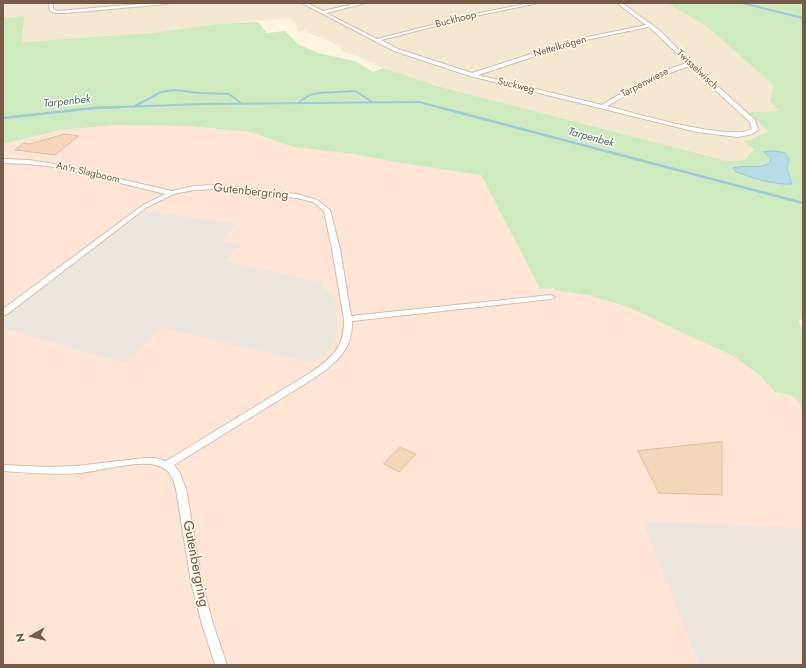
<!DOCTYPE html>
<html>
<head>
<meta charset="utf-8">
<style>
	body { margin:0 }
	#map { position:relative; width:806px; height:668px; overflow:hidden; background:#fdf5e2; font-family:Jost,sans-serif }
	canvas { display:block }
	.frame { position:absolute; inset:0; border:4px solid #765c48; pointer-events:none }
	.north { position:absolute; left:12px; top:616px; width:40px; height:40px; -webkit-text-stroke:3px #fff9e9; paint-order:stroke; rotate:262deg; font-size:11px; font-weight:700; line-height:16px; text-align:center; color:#765c48 }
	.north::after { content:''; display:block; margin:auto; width:14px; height:18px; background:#765c48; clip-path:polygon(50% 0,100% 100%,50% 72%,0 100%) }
</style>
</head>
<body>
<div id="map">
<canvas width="806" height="668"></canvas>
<div class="frame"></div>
<div class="north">N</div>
</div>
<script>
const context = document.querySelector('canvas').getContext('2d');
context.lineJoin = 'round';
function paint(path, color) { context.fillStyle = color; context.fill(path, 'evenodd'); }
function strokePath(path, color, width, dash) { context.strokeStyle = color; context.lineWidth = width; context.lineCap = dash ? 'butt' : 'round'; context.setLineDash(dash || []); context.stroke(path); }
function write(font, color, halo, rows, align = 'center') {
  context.font = font + ' Jost,sans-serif'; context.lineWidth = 3; context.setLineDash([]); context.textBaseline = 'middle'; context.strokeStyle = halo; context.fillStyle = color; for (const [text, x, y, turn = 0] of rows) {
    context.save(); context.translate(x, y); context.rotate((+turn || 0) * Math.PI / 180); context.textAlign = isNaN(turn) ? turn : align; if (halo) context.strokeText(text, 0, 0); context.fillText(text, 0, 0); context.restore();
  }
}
const residential = new Path2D(`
	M 3,3 L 667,3 L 706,26 L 774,86 L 770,100 L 780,111 L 748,112 L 770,132 L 744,142 L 754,148 L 744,160 L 728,161 L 437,86 L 407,77 L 383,68 L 340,49 L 343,48 L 321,37 L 318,37 L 305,31 L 298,32 L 296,23 L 290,18 L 216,24 L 152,33 L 21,42 L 24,29 L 3,15 Z`);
const commercial = new Path2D(`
	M 116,125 L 188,126 L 250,132 L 293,147 L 353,154 L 406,164 L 481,175 L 540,289 L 555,288 L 557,291 L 589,295 L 630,308 L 733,356 L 759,375 L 775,392 L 790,395 L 799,402 L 803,402 L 803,665 L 3,665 L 3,144 L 61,130 Z`);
const industrial = new Path2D(`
	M 145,211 L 239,224 L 221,240 L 241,245 L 225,261 L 324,283 L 321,287 L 333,293 L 338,322 L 336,335 L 331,348 L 321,358 L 310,363 L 161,327 L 124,363 L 3,328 L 3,315 Z
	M 643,521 L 803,528 L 803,665 L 699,665 Z`);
const green = new Path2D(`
	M 667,3 L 803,3 L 803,318 L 799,321 L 803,332 L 803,410 L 802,410 L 799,402 L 790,395 L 775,392 L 759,375 L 733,356 L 630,308 L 589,295 L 557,291 L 554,288 L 540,289 L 481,175 L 406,164 L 353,154 L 293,147 L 250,132 L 188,126 L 116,125 L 61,130 L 3,144 L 3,15 L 7,18 L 24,16 L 22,42 L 152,33 L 216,24 L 258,22 L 267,33 L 285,31 L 298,44 L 318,53 L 355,61 L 373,72 L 383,68 L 437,86 L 728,161 L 744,160 L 754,149 L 744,142 L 769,132 L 748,112 L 780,111 L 770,101 L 774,86 L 706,26 ZM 765,152 L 789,159 L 787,168 L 792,184 L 755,167 L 764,167 L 770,163 L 771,158 Z`);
const water = new Path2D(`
	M 775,151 L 785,153 L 789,159 L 787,168 L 792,184 C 772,185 754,178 736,172 L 733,168 C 747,164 758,170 770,163 L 771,158 L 764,152 Z`);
const streamFar1 = new Path2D(`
	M 742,3 L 803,18
	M 300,101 L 310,95 L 318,93 L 355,91 L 371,101
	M 135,106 L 161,92 L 175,90 L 199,93 L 229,94 L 241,103
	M 93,108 L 203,104 L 419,102 L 442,108`);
const stream = new Path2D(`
	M 438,107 L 803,203
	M 3,118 L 94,108 L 120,107`);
const building = new Path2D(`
	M 65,134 L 79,136 L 55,155 L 15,150 L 24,143 L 29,144 Z
	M 722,442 L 722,495 L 659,493 L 638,451 Z
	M 400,447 L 416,454 L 399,472 L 384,464 Z`);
const minor = new Path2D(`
	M 49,3 L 53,3 L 53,9 L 57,11 L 153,3 L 169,3 L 167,4 L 65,13 L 56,13 L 50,11 Z
	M 302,3 L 307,3 L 323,11 L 358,3 L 366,3 L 326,13 L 377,39 L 475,14 L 530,3 L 538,3 L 475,16 L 381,40 L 398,49 L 472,73 L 578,39 L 646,25 L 617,3 L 622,3 L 659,30 L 692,63 L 755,120 L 758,130 L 752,134 L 738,137 L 697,132 L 470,76 L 394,51 ZM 648,27 L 655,32 L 687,63 C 656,72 629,88 602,105 L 478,75 L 581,41 ZM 689,66 L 750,122 L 752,129 C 731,142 634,113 607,106 L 658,77 Z
	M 3,159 L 29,160 L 54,164 L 172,191 L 194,186 L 216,185 L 297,194 L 317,200 L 330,210 L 340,249 L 351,316 L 551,295 L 555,297 L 551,299 L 352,321 C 353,349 337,362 316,377 L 174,465 L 180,473 L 186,489 L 202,582 L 213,624 L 227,665 L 215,665 L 202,624 L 191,582 L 176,489 C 173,479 171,470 159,466 C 139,459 102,471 80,473 C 54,475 29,473 3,471 L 3,465 L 46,467 L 77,466 L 144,458 L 155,458 L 166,461 L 310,373 C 332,358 345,347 344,319 L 332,249 L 324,211 L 313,202 L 297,198 L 216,189 L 194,190 L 174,194 L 147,207 L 6,315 L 3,315 L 3,309 L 143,205 L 166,194 L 54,167 L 29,164 L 3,163 Z`);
const farStreetnames = [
	["Buckhoop",456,20,-14],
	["Nettelkrögen",560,47,-16],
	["Twisselwisch",697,70,43],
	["Tarpenwiese",645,83,-28],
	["Suckweg",516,86,14],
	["An'n Slagboom",88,173,13]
];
const farWaternames = [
	["Tarpenbek",67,102,-6],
	["Tarpenbek",591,138,15]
];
const streetNames = [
	["Gutenbergring",251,192,6]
];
const nearStreetnames = [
	["Gutenbergring",195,564,79]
];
paint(residential, '#f5e8d0');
paint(commercial, '#fee5d5');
paint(industrial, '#ece6dd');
paint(green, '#ceebc0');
paint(water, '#b6dce7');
strokePath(water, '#9ccada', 1);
strokePath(streamFar1, '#9ccada', 2);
strokePath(stream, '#9ccada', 2.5);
paint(building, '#f4d6b9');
strokePath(building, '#e7be99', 1);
strokePath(minor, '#d1c0ac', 2);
paint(minor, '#fff');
write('10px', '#765c48', '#fff9e9', farStreetnames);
write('italic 11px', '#41778b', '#fff9e9', farWaternames);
write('12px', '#765c48', '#fff9e9', streetNames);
write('14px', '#765c48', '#fff9e9', nearStreetnames);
</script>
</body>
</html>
